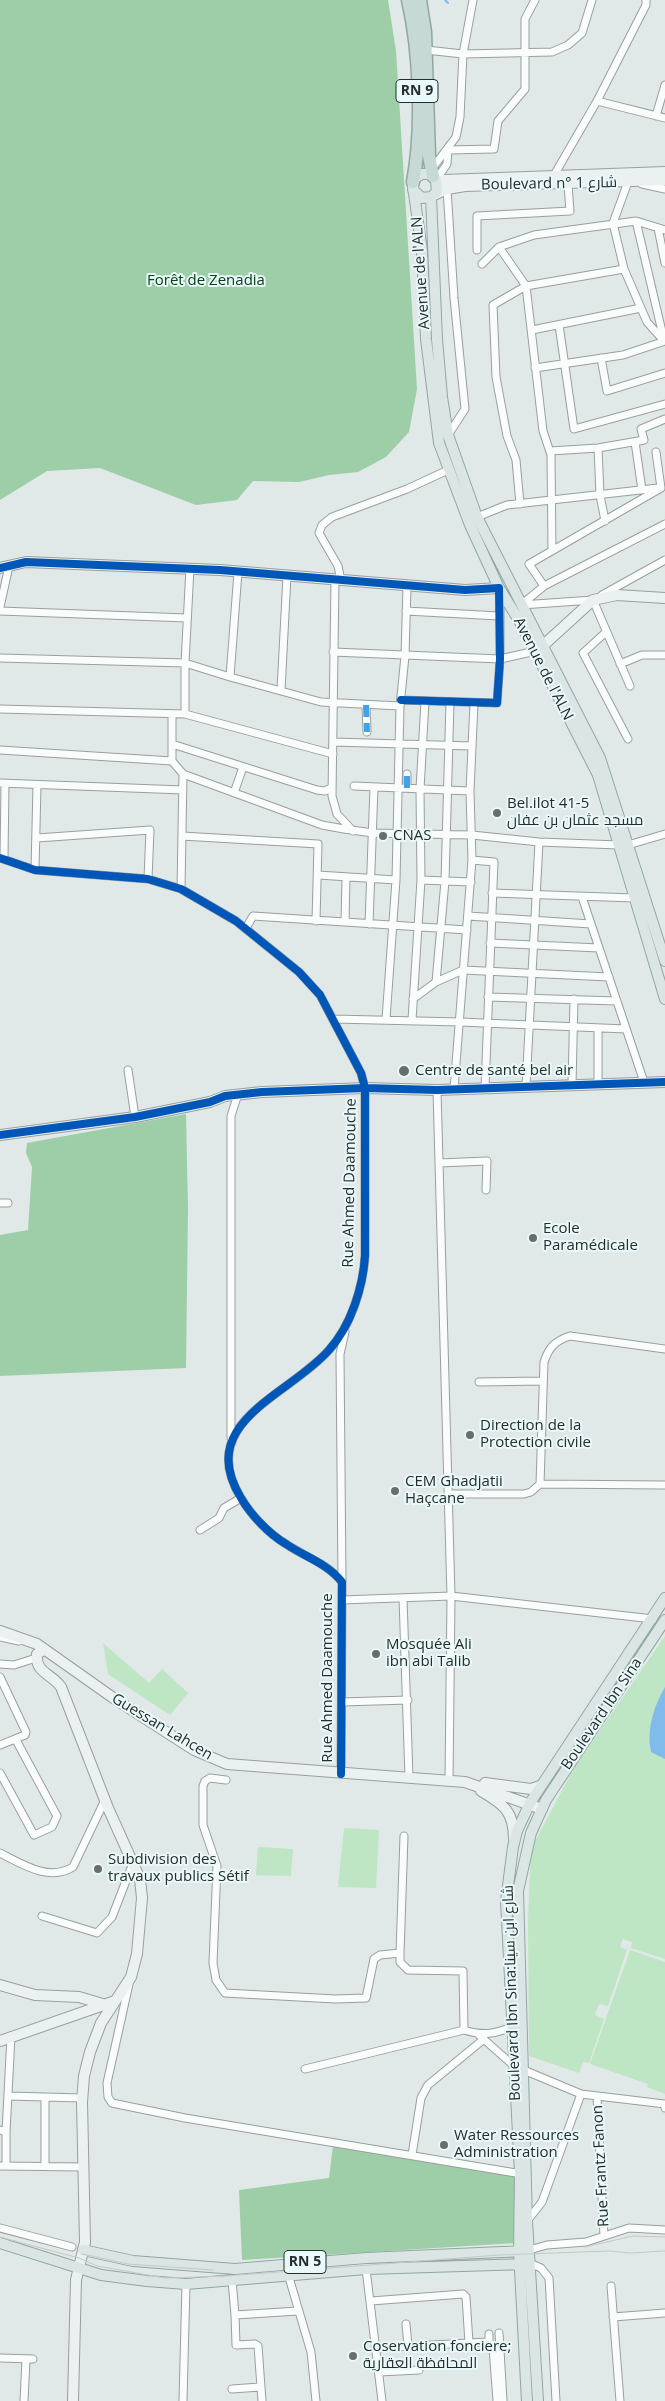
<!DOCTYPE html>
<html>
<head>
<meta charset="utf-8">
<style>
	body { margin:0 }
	canvas { display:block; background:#e0e8e8 }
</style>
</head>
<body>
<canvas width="665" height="2401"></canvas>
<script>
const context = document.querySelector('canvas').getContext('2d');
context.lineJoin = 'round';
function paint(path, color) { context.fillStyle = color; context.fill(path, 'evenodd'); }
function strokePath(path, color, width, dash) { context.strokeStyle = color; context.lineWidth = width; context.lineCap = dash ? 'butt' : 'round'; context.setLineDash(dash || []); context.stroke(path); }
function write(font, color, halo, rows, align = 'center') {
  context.font = font + ' "Open Sans",Cairo,sans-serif'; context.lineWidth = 4; context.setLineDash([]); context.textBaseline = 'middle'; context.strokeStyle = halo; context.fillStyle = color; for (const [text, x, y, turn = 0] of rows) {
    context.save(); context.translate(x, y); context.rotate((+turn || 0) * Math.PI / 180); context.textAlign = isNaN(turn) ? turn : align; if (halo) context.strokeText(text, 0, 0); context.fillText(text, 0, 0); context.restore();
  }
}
const green = new Path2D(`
	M 665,1636 L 665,1959 L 631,1948 L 632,1942 L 623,1939 L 620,1947 L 627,1950 L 608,2006 L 599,2004 L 595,2015 L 604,2019 L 589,2063 L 583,2062 L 579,2073 L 529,2056 L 528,1921 L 531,1849 L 573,1770 Z
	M 103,1643 L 149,1683 L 162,1669 L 188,1693 L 170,1715 L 108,1674 Z
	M 344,1828 L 379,1830 L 376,1888 L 338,1887 Z
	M 258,1847 L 293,1849 L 291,1876 L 256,1875 Z
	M 630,1950 L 665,1962 L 665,2094 L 647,2087 L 648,2084 L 590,2064 Z`);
const forest = new Path2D(`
	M 0,0 L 388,0 L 396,51 L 417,389 L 409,432 L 386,457 L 358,472 L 329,475 L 299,482 L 253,481 L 237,500 L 196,505 L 100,468 L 47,471 L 0,500 Z
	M 186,1114 L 188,1208 L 186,1368 L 0,1376 L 0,1235 L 28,1230 L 32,1167 L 26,1153 L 27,1143 Z
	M 333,2146 L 515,2176 L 516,2243 L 242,2260 L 239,2190 L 329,2178 Z`);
const water = new Path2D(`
	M 665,1687 L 665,1759 L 651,1752 C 646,1730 654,1706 665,1687 Z`);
const stream = new Path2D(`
	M 445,0 L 448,3`);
const street = new Path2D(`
	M 426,50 L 463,54 L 552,52 L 568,45 L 582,33 L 592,0
	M 597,101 L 665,118
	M 656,116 L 665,85
	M 448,150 L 494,149 L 498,121 L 525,89 L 525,19 L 535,0
	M 431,170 L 456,137 L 460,117 L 463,54 L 473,0
	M 553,177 L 597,101 L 646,5 L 646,0
	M 436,180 L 447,164 L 448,150
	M 628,182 L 613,223 L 624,269 L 647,322 L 664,341
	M 642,184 L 665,189
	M 447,189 L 454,298 L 465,409 L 448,435
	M 636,221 L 664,340
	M 658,228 L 665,263
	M 499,247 L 526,286 L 543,431 L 551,455 L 552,550
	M 477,250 L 477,216 L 570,211 L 568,185
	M 482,264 L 499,247 L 534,235 L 636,221 L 665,230
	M 559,325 L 574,429 L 665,404
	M 532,330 L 641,308
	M 601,358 L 607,391 L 665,373
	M 535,368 L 623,355 L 665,341
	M 635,442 L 642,490
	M 598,448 L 600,495 L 605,521
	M 550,451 L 598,448 L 644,440 L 641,429 L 665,419
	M 520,504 L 516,460 L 507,436 L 496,377 L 493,305 L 526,286 L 624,269
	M 477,517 L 507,505 L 658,488
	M 335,580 L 332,796 L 337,814 L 353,831
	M 341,581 L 338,566 L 319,533 L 322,525 L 332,517 L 407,489 L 448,470
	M 544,586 L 529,564 L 661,488 L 656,452
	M 602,595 L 665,560
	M 593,600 L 630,686
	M 521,605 L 544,586 L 665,524
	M 521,605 L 593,600
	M 0,607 L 9,566
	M 0,611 L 187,618
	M 406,611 L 499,616
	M 606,632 L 583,653 L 628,739
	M 333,652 L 500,659 L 536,651
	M 0,658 L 185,663 L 230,677 L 238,572
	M 620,664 L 642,655 L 665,655
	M 230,677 L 321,702 L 400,706
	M 281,690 L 287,576
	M 401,700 L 497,703 L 500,659 L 500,592
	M 366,705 L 367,732
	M 0,709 L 185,714 L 333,754
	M 185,714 L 185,663 L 190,568
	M 333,742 L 472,746
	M 172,744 L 317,790 L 325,791 L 331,788
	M 0,750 L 172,761 L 172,715
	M 172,761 L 183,774 L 181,889
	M 183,774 L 322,825 L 344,829 L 373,833 L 472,835 L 539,842 L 619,845 L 628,845 L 665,834
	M 0,783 L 183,790
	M 354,786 L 470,791
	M 407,788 L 407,774
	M 234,793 L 243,767
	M 182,836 L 318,844 L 316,921
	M 37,838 L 150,830 L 148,879
	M 0,858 L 35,870 L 148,879 L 181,889 L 236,921 L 299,972 L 320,995 L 361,1073 L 365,1088 L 365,1256 C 363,1287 351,1326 329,1350 C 290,1395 194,1422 241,1498 C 251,1515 269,1534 286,1544 C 305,1557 327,1563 342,1582 L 341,1774
	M 4,859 L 5,784
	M 472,860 L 494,862 L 485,1088
	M 35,870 L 37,785
	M 318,875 L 396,880
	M 421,880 L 471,882
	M 492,893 L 634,898
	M 582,897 L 644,1082
	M 468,916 L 591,924
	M 345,922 L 346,877
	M 369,924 L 374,787
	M 246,928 L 253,916 L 467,930
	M 490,943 L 599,948
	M 436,982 L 445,881 L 450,702
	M 488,997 L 617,1001
	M 413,999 L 436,982 L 463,970 L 609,977
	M 334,1019 L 460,1022 L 626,1029
	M 386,1019 L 396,880 L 400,706 L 405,656 L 407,586
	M 412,1020 L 421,880 L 420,789 L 425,701
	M 128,1070 L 135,1117
	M 598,1084 L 598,1028
	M 572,1085 L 574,999
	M 526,1086 L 539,842
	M 454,1089 L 472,860 L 470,791 L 474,703
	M 437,1090 L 451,1596 L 449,1781
	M 439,1163 L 487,1161 L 486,1190
	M 0,1203 L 8,1203
	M 479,1382 L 543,1381
	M 231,1438 L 231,1116 L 238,1094
	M 540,1484 L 665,1485
	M 449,1494 L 524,1494 L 531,1492 L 540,1484 L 544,1362 C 549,1347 555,1341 570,1336 L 665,1349
	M 200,1530 L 219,1518 L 224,1508 L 241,1498
	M 342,1582 L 340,1354 L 345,1332
	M 403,1598 L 409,1778
	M 342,1600 L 451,1596 L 653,1619
	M 0,1637 L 19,1641
	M 0,1664 L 14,1665 L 36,1658
	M 0,1677 L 26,1732 L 25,1735 L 0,1745
	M 342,1702 L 408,1700
	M 0,1773 L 34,1835 L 52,1827 L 57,1816 L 16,1740
	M 226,1780 L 210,1778 L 205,1781 L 203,1786 L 203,1825 L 217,1866 L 213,1963 L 216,1980 L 225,1993 L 335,1999 L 366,1998 L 374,1959 L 380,1955 L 400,1953 L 400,1962 L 408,1970 L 463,1971 L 464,2030 C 483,2036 494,2034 512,2027
	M 0,1853 C 22,1864 49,1882 73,1867 L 105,1800
	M 42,1916 L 97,1933 L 112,1917 L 133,1863
	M 400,1953 L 404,1836
	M 129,1984 L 107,2083 L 108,2097 L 112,2103 L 185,2118 L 522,2174
	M 479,2035 L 514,2066 L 581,2094 L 665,2104 L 665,2108
	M 305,2069 L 464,2030
	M 8,2096 L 82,2098
	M 597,2096 L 604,2236
	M 0,2130 L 6,2132 L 11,2036
	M 6,2132 L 6,2165
	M 412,2155 L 421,2098 L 428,2085 L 484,2039
	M 0,2166 L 83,2167
	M 45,2166 L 45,2097
	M 527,2221 L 542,2202 L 581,2094
	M 0,2228 L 72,2247
	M 529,2250 L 547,2245 L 586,2242 L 629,2228 L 665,2230
	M 529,2263 L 541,2268 L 549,2278 L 556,2401
	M 366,2269 L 382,2401
	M 288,2274 L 311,2352 L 316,2401
	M 232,2280 L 235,2315
	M 611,2286 L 620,2401
	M 371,2301 L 463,2294 L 466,2297 L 469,2343 L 489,2342 L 489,2334
	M 613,2317 L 665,2313
	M 406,2324 L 408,2346
	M 499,2333 L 503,2401
	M 489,2342 L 493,2347 L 497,2401
	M 377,2348 L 469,2343
	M 0,2358 L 33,2359
	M 379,2372 L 419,2370
	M 232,2389 L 260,2387
	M 24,2401 L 26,2359
	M 183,2401 L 186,2284
	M 262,2401 L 258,2346 L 255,2344 L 236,2345 L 235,2315 L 298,2311`);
const secondary = new Path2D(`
	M 437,182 L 444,180 L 665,172
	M 434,195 L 447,189 L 465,186 L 665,180
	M 0,568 L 26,562 L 220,570 L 465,590 L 499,588
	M 537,651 L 593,600 L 617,595 L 665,598
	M 0,1135 L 135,1117 L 210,1102 L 225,1096 L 262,1092 L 365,1088 L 437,1090 L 665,1082
	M 0,1631 L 37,1644 L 112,1697 L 194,1750 L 227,1764 L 465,1782 L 542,1809
	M 44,1650 L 37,1654 C 35,1673 51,1673 61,1687 L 108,1808 L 140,1879 L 142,1898 L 137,1954 L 131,1977 L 101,2023 L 90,2052 L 84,2076 L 82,2102 L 85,2242 L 76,2280 L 73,2401
	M 485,1783 L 531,1789 L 540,1786
	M 481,1791 C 504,1804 514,1812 514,1839
	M 0,1985 L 35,1995 L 79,1997 L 106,2005
	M 0,2041 L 115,2001`);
const primary = new Path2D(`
	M 413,190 L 422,198 L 431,197 L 437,192 L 436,180 L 429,174 L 422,174 L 415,178 L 413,186 L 422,251 L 426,339 L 439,443 L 470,525 L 499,588 L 520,622 L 598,775 L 665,999
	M 431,197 L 437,339 L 442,397 L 448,435 L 477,517 L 600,758 L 665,961
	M 0,2243 L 101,2275 L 147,2281 L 186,2284 L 366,2269 L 526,2264
	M 83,2250 L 133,2261 L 235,2269 L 366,2258 L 525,2251
	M 527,2401 L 519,2251 L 520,2173 L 506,1901 L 513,1847 L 517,1831 L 530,1803 L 665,1598
	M 538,2401 L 527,2221 L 518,1891 L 531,1833 L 546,1800 L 665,1620`);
const highway = new Path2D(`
	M 408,0 C 420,52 423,129 413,182
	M 420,0 L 425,32 L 429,156 L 433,176`);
const tram = new Path2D(`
	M 0,2237 L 79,2258 L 97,2266 L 165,2278 L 227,2276 L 499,2255 L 609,2251 L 630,2253 L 665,2251
	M 585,2247 L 633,2236 L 665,2237
	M 82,2254 L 128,2264 L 213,2270`);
const quiet = new Path2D(`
	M 366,705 L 367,732
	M 407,788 L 407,774`);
const cycleway = new Path2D(`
	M 0,568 L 26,562 L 220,570 L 465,590 L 499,588 L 500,659 L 497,703 L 401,700
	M 0,858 L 35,870 L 148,879 L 181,889 L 236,921 L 299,972 L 320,995 L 361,1073 L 365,1088 L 365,1256 C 363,1287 351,1326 329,1350 C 290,1395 194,1422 241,1498 C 251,1515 269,1534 286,1544 C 305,1557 327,1563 342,1582 L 341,1774
	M 0,1135 L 135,1117 L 210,1102 L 225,1096 L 262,1092 L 365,1088 L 437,1090 L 665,1082`);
const markers = [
	[497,813,5,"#686e6e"],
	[383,836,5,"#686e6e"],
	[404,1071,6,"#686e6e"],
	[533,1238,5,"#686e6e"],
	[470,1435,5,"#686e6e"],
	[395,1491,5,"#686e6e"],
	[376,1654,5,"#686e6e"],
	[98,1869,5,"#686e6e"],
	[444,2145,5,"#686e6e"],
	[353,2356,5,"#686e6e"]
];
const shields = [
	[417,91,42],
	[305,2262,42]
];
const shieldNames = [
	["RN 9",417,91],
	["RN 5",305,2262]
];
const streetNames = [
	["Boulevard n° شارع 1",549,184,-1],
	["Avenue de l'ALN",421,273,-94],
	["Avenue de l'ALN",543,669,63],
	["Rue Ahmed Daamouche",350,1183,-89],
	["Rue Ahmed Daamouche",328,1678,-90],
	["Boulevard Ibn Sina",602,1714,-56],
	["Guessan Lahcen",162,1727,31],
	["Boulevard Ibn Sina:شارع ابن سينا",512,1993,-92],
	["Rue Frantz Fanon",601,2166,-93]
];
const parkNames = [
	["Forêt de Zenadia",206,281]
];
const poiNames = [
	["Bel.ilot 41-5",507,804],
	["مسجد عثمان بن عفان",507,821],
	["CNAS",393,836],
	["Centre de santé bel air",415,1071],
	["Ecole",543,1229],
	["Paramédicale",543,1246],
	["Direction de la",480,1426],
	["Protection civile",480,1443],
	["CEM Ghadjatii",405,1482],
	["Haçcane",405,1499],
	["Mosquée Ali",386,1645],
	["ibn abi Talib",386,1662],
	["Subdivision des",108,1860],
	["travaux publics Sétif",108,1877],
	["Water Ressources",454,2136],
	["Administration",454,2153],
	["Coservation fonciere;",363,2347],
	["المحافظة العقارية",363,2364]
];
paint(green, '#bee5c4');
paint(forest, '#9dcea7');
paint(water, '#81bbec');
strokePath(stream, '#81bbec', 2);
strokePath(street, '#999f9f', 9);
strokePath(secondary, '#999f9f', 12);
strokePath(primary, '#91a7a3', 12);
strokePath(highway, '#91a7a3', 15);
strokePath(street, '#fafcfc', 7);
strokePath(secondary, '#ebf0f0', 10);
strokePath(primary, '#dbe6e4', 10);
strokePath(highway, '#c6d9d4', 12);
strokePath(tram, '#c6c8c8', 1);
strokePath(quiet, '#3ea3eb', 6, [12, 6]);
strokePath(cycleway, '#0057b8', 8);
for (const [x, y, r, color] of markers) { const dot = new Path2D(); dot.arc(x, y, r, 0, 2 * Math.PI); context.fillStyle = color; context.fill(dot); strokePath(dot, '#e9f8f8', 2); }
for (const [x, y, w] of shields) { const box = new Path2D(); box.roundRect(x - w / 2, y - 11.5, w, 23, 4); context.fillStyle = '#e9f8f8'; context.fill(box); strokePath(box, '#272c2c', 1); }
write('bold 14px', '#272c2c', null, shieldNames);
write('15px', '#272c2c', '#e9f8f8', streetNames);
write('15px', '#064315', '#e9f8f8', parkNames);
write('15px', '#272c2c', '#e9f8f8', poiNames, 'left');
</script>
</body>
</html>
